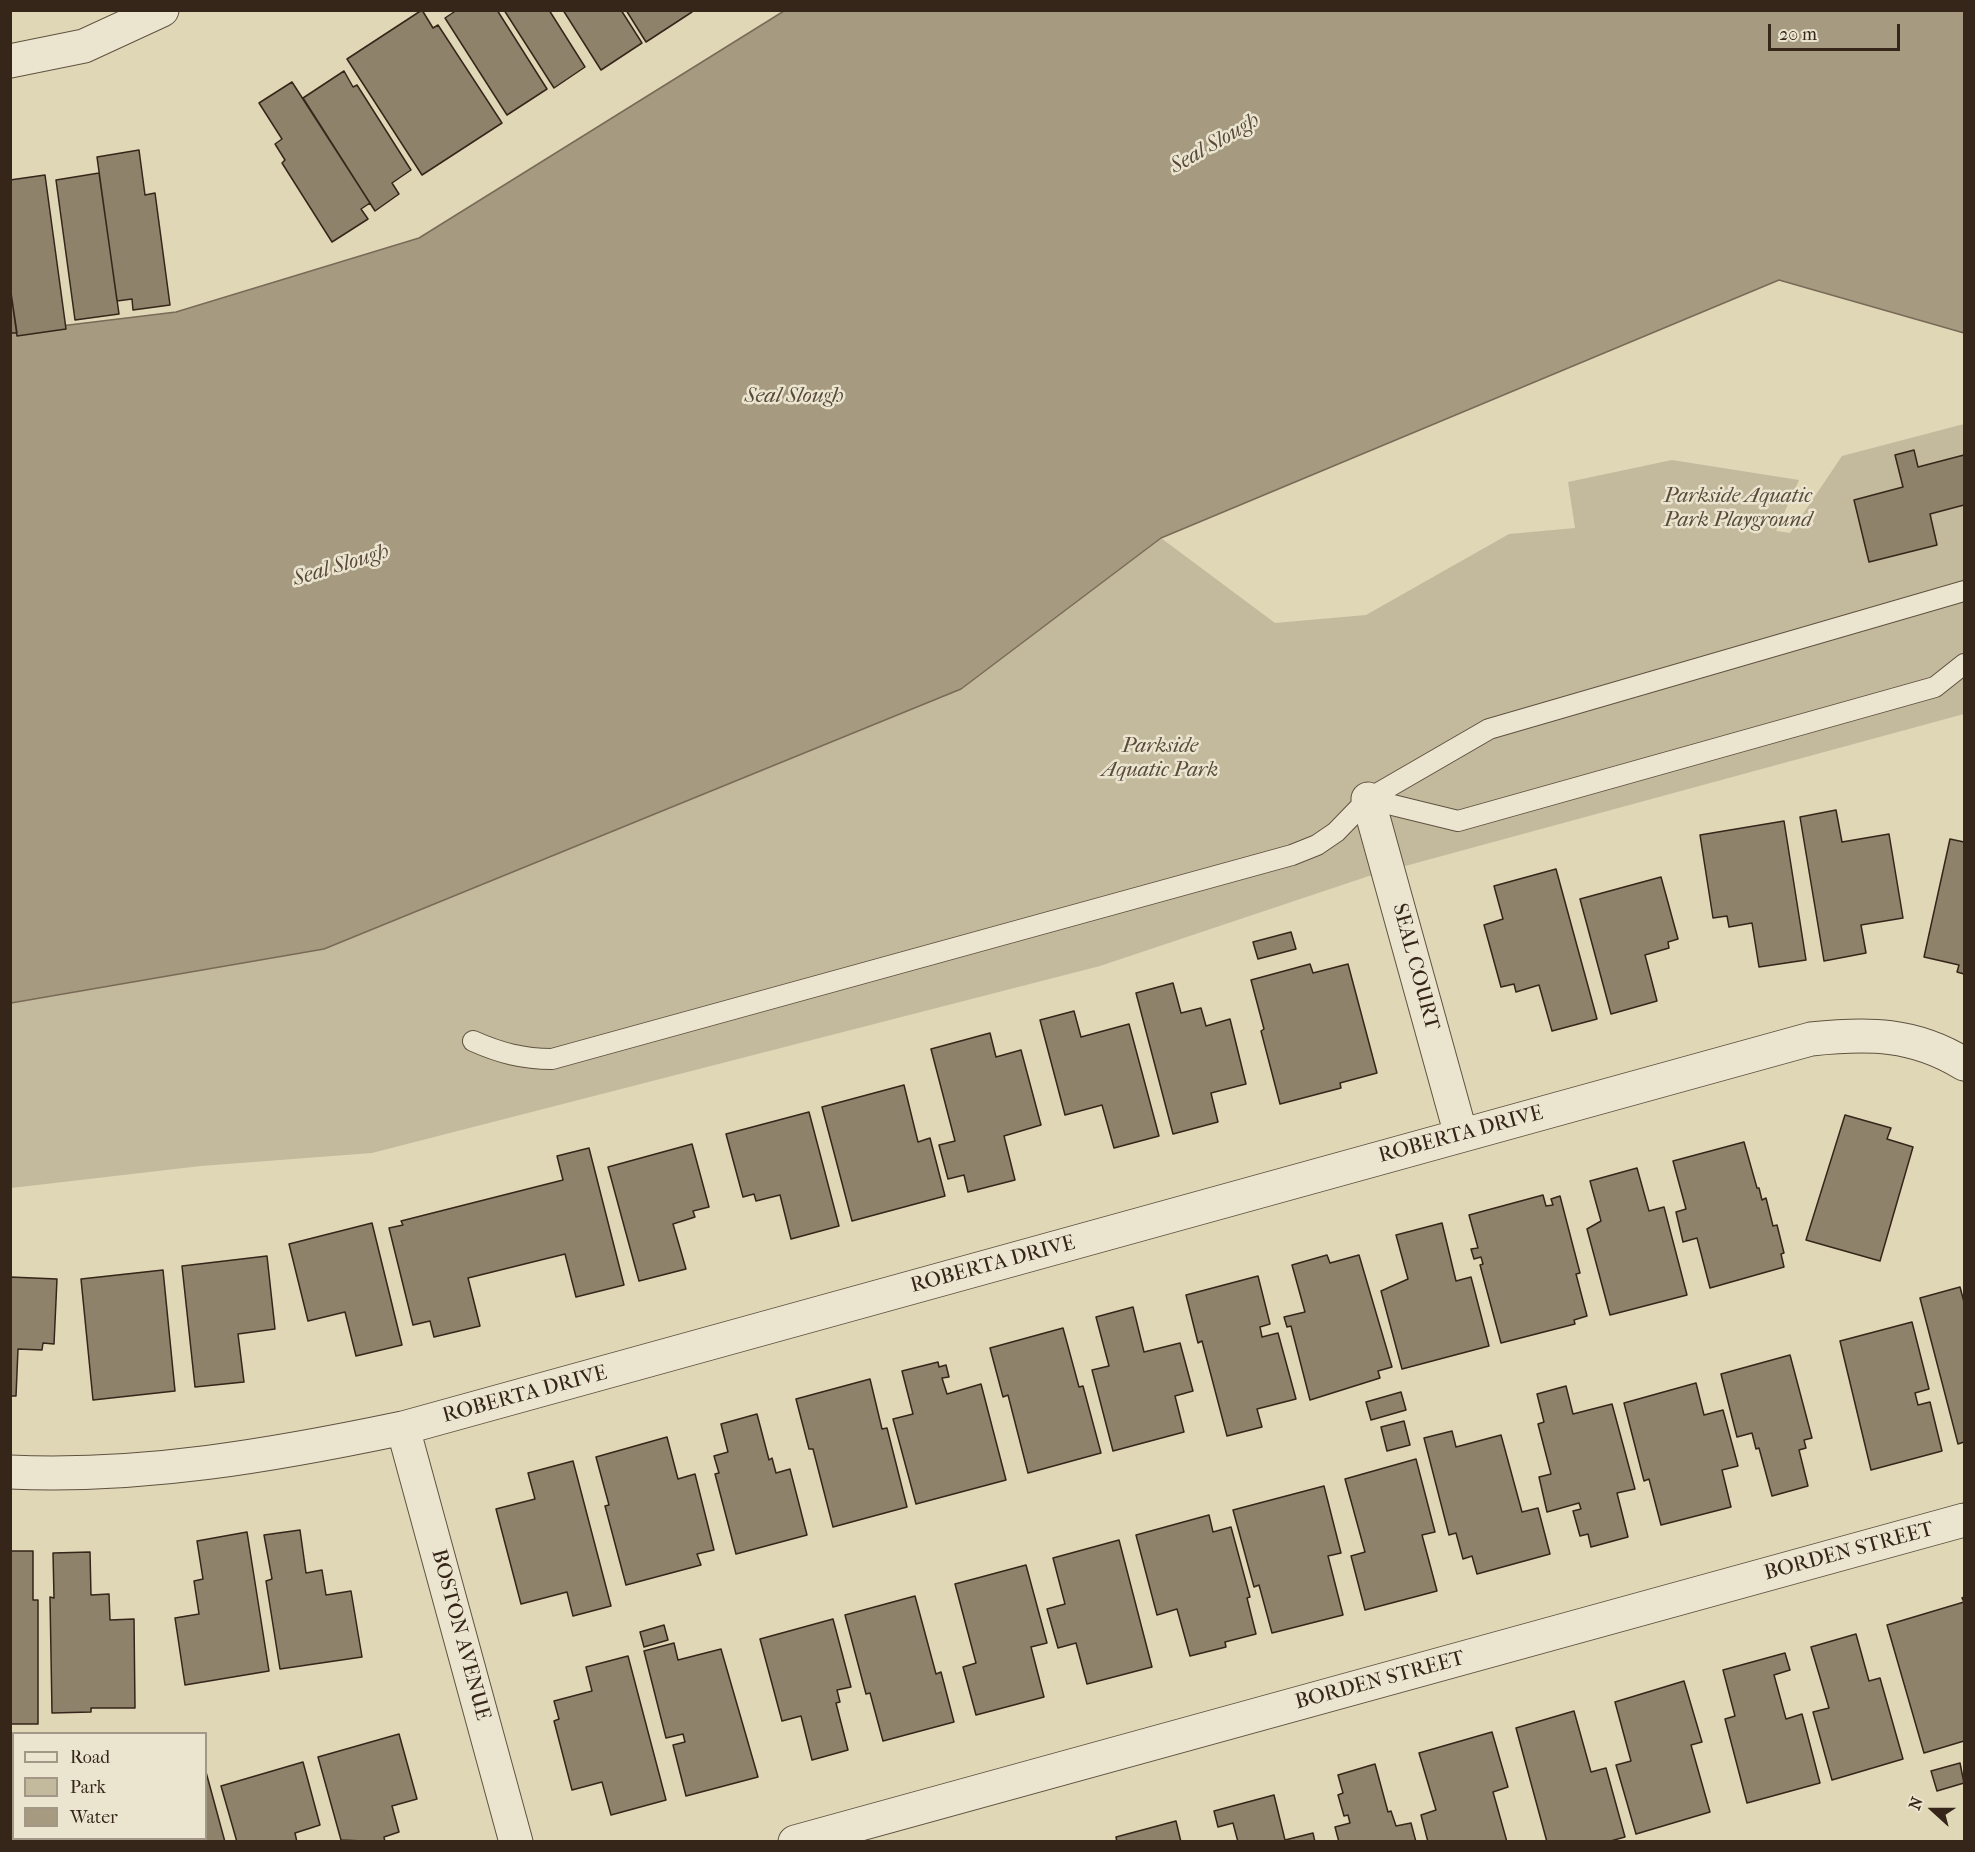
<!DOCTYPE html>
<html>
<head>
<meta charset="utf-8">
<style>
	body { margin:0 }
	#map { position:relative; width:1975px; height:1852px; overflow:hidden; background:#e0d7b7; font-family:"IM FELL French Canon",serif }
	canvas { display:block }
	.frame { position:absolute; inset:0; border:12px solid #362519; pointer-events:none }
	.legend { position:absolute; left:12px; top:1732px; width:195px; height:108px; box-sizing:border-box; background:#ebe5d0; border:2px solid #a39887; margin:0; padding:8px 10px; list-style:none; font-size:18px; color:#362519 }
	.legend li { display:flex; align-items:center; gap:12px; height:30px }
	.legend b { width:30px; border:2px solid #a39887 }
	.north { position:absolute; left:1903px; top:1780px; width:60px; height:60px; -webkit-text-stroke:4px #ebe5d0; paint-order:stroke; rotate:291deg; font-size:16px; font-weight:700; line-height:24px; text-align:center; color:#362519 }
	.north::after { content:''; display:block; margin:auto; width:21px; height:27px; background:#362519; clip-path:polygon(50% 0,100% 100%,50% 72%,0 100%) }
	.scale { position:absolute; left:1768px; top:24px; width:132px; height:27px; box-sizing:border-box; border:3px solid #362519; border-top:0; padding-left:8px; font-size:18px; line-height:21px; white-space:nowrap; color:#362519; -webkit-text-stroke:4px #ebe5d0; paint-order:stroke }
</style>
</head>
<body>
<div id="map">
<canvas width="1975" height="1852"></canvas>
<div class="frame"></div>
<ul class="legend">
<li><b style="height:8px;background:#ebe5d0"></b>Road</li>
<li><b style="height:16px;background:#c3b99c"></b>Park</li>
<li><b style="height:16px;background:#a69a81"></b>Water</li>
</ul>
<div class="north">N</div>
<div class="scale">20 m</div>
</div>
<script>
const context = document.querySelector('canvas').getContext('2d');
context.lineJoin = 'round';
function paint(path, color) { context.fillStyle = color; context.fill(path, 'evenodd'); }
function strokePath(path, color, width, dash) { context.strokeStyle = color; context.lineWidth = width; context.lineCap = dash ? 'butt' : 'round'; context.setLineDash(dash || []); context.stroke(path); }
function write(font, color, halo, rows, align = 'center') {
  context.font = font + ' "IM FELL French Canon",serif'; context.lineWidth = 5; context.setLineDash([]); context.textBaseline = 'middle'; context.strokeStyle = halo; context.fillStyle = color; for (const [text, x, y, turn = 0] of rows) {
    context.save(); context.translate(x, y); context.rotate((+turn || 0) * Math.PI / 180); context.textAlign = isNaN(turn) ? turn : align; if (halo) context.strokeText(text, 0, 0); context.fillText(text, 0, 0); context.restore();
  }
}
const green = new Path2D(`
	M 1964,424 L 1964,714 L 1372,875 L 1100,966 L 372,1153 L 201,1166 L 11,1188 L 11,1002 L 324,949 L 961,689 L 1161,538 L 1275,623 L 1366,615 L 1509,534 L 1575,528 L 1568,482 L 1672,460 L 1799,480 L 1776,531 L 1790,533 L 1842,456 Z`);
const water = new Path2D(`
	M 784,11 L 1964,11 L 1964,333 L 1779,280 L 1161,538 L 961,689 L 324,949 L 11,1003 L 11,332 L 176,312 L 419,238 Z`);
const building = new Path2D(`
	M 422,10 L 433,28 L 438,25 L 502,123 L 422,175 L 347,59 Z
	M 457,10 L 497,10 L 547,89 L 507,115 L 445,18 Z
	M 504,10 L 549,10 L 585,67 L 554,88 Z
	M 563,10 L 621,10 L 642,43 L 601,70 Z
	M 626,10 L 691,10 L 692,12 L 646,42 Z
	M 344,71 L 353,87 L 357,85 L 411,170 L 392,183 L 399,194 L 375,211 L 303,98 Z
	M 292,82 L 370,203 L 361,209 L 368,219 L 332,242 L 282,163 L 285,160 L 275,144 L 282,139 L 259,103 Z
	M 139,150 L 145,195 L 155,193 L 170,305 L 133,310 L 132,299 L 117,301 L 97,157 Z
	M 99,173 L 119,314 L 75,320 L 56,180 Z
	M 45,175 L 66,329 L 17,336 L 10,286 L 10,180 Z
	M 10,286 L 17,333 L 10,333 Z
	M 1914,450 L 1918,467 L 1964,455 L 1964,505 L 1930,514 L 1937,545 L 1869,562 L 1854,500 L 1903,487 L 1895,455 Z
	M 1836,810 L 1842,842 L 1889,834 L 1903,918 L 1861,925 L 1866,953 L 1824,961 L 1800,817 Z
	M 1784,821 L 1806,960 L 1759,967 L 1752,923 L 1729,927 L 1727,916 L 1713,918 L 1700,835 Z
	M 1950,839 L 1964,842 L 1964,974 L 1957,972 L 1959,965 L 1924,957 Z
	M 1556,869 L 1597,1019 L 1552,1031 L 1539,985 L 1516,992 L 1514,984 L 1501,987 L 1484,925 L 1503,919 L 1494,886 Z
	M 1661,877 L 1678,939 L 1668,942 L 1669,948 L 1645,955 L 1657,1001 L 1611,1014 L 1580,899 Z
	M 1291,932 L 1296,949 L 1258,959 L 1253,942 Z
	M 1310,964 L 1313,973 L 1348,964 L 1377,1073 L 1340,1083 L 1341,1088 L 1280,1104 L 1261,1031 L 1264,1029 L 1251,980 Z
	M 1173,983 L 1181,1013 L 1201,1008 L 1206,1026 L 1230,1019 L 1246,1084 L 1211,1093 L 1218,1122 L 1173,1134 L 1136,993 Z
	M 1074,1011 L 1081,1037 L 1129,1024 L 1159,1136 L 1114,1148 L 1102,1105 L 1065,1115 L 1040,1020 Z
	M 990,1033 L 996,1057 L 1021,1050 L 1041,1125 L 1004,1136 L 1015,1180 L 968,1192 L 964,1175 L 948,1179 L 939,1145 L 955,1141 L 931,1049 Z
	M 904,1085 L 918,1142 L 930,1138 L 945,1196 L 852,1221 L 822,1107 Z
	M 809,1112 L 839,1226 L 791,1239 L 780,1195 L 756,1201 L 754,1194 L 743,1197 L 726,1134 Z
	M 1845,1115 L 1891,1128 L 1887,1139 L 1913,1147 L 1880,1261 L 1806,1240 Z
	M 1744,1142 L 1757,1188 L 1759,1188 L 1762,1200 L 1766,1198 L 1773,1226 L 1777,1225 L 1784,1253 L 1781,1254 L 1784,1267 L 1710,1288 L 1697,1238 L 1683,1242 L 1676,1212 L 1686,1209 L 1673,1161 Z
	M 692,1144 L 709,1207 L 693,1211 L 695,1217 L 673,1224 L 686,1269 L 639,1281 L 608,1167 Z
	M 589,1148 L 624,1285 L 576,1297 L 565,1254 L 468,1278 L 480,1326 L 434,1337 L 430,1321 L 413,1325 L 389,1228 L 403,1225 L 401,1221 L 563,1180 L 557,1156 Z
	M 1637,1168 L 1649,1211 L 1664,1207 L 1687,1295 L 1610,1315 L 1587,1229 L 1601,1221 L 1590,1181 Z
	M 1543,1195 L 1546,1206 L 1553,1205 L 1551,1199 L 1560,1196 L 1580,1273 L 1576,1274 L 1587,1316 L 1574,1320 L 1575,1324 L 1501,1343 L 1480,1265 L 1483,1264 L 1481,1257 L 1474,1259 L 1471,1249 L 1478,1248 L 1469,1215 Z
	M 372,1223 L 402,1345 L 356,1356 L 345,1312 L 308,1321 L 289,1244 Z
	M 1442,1223 L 1456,1281 L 1471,1277 L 1489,1346 L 1402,1369 L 1381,1291 L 1408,1279 L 1396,1235 Z
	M 1327,1255 L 1330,1263 L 1359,1255 L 1392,1367 L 1378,1371 L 1380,1378 L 1310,1400 L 1291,1326 L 1287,1327 L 1284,1317 L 1305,1312 L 1292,1265 Z
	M 267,1256 L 275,1329 L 238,1334 L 244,1382 L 195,1387 L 182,1266 Z
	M 163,1270 L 175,1391 L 93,1400 L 81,1279 Z
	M 1258,1276 L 1270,1324 L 1260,1327 L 1262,1337 L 1278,1333 L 1296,1399 L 1257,1409 L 1262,1427 L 1227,1436 L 1202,1341 L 1198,1343 L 1186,1295 Z
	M 10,1277 L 57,1279 L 54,1344 L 43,1343 L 42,1350 L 18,1349 L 16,1396 L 10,1396 Z
	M 1960,1287 L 1964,1302 L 1964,1442 L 1958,1444 L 1920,1298 Z
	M 1133,1307 L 1144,1352 L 1180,1343 L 1193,1391 L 1175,1396 L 1184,1432 L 1113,1451 L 1092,1370 L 1109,1366 L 1096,1317 Z
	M 1912,1322 L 1929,1389 L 1915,1393 L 1918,1405 L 1930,1402 L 1942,1451 L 1871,1470 L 1840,1341 Z
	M 1063,1328 L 1079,1387 L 1083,1386 L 1101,1453 L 1028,1473 L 1008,1395 L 1003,1397 L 990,1348 Z
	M 1790,1355 L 1812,1438 L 1804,1440 L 1806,1448 L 1799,1450 L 1808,1486 L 1772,1496 L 1759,1448 L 1756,1449 L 1752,1433 L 1737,1437 L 1721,1374 Z
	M 938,1362 L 939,1367 L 946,1365 L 949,1377 L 942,1378 L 947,1394 L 981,1384 L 1006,1480 L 916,1504 L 893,1419 L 913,1414 L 902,1371 Z
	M 870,1379 L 882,1429 L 887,1428 L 907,1507 L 833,1527 L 813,1449 L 809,1449 L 796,1399 Z
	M 1696,1383 L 1704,1415 L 1723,1410 L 1738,1466 L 1722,1470 L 1731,1507 L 1661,1525 L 1649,1479 L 1644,1481 L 1624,1403 Z
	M 1566,1386 L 1573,1414 L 1612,1404 L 1635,1489 L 1617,1493 L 1628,1537 L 1591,1547 L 1588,1534 L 1580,1536 L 1573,1511 L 1581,1509 L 1579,1503 L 1547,1512 L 1539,1477 L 1551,1474 L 1538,1424 L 1544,1422 L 1537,1394 Z
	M 1401,1392 L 1406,1410 L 1371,1420 L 1366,1402 Z
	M 757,1414 L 769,1460 L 772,1458 L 776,1473 L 790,1469 L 807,1535 L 736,1554 L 715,1474 L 719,1473 L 714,1456 L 728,1452 L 721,1424 Z
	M 1404,1421 L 1410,1445 L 1387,1451 L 1381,1427 Z
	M 1452,1431 L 1456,1447 L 1501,1435 L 1522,1512 L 1538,1508 L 1550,1554 L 1477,1574 L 1472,1556 L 1463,1559 L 1456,1533 L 1449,1535 L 1424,1438 Z
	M 667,1437 L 678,1479 L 695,1474 L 714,1550 L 697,1554 L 701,1565 L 626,1585 L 605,1506 L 609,1505 L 596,1457 Z
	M 1416,1459 L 1435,1532 L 1422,1535 L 1437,1591 L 1365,1610 L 1351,1556 L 1365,1552 L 1345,1479 Z
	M 573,1461 L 611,1606 L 573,1616 L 567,1592 L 521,1604 L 496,1509 L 535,1499 L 528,1473 Z
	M 1324,1486 L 1341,1553 L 1328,1556 L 1343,1615 L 1272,1633 L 1259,1585 L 1254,1587 L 1233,1510 Z
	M 1209,1515 L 1213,1532 L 1231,1527 L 1250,1597 L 1247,1598 L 1256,1634 L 1225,1642 L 1226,1647 L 1190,1656 L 1177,1609 L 1157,1615 L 1136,1535 Z
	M 300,1530 L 306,1573 L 322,1570 L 326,1595 L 351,1591 L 362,1657 L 280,1669 L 266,1581 L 272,1579 L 264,1535 Z
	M 247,1532 L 269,1671 L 185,1685 L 175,1618 L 199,1614 L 194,1581 L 203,1579 L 197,1541 Z
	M 1119,1540 L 1152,1667 L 1087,1684 L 1076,1643 L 1058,1648 L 1047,1609 L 1065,1604 L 1053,1558 Z
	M 10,1551 L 33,1551 L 33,1600 L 38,1600 L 38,1724 L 10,1724 Z
	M 90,1552 L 91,1595 L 109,1594 L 110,1620 L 134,1619 L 135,1708 L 91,1708 L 91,1712 L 52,1713 L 50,1597 L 54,1598 L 53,1553 Z
	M 1026,1565 L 1047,1643 L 1031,1647 L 1044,1697 L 976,1715 L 963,1667 L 976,1663 L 955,1584 Z
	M 915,1596 L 936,1674 L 941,1672 L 954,1722 L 883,1741 L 870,1693 L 866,1694 L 845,1615 Z
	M 1964,1597 L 1964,1741 L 1924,1753 L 1887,1625 L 1964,1602 L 1962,1598 Z
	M 833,1619 L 851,1687 L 837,1690 L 840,1702 L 836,1703 L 848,1750 L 812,1760 L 801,1716 L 782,1721 L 760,1639 Z
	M 664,1625 L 668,1640 L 644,1647 L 640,1632 Z
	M 1856,1634 L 1869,1681 L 1880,1678 L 1903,1759 L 1832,1780 L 1813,1712 L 1829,1708 L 1811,1647 Z
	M 674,1643 L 678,1660 L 721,1649 L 758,1777 L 686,1796 L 673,1745 L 685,1742 L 683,1734 L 666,1738 L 644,1651 Z
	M 1785,1653 L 1790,1670 L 1774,1675 L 1786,1719 L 1802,1714 L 1820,1783 L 1747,1803 L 1725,1719 L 1735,1716 L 1723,1670 Z
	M 628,1656 L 666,1800 L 611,1815 L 602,1782 L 572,1790 L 554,1721 L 559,1719 L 554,1701 L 592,1691 L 586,1667 Z
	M 1684,1681 L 1702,1742 L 1691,1745 L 1710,1812 L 1636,1834 L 1616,1765 L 1631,1761 L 1615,1702 Z
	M 1574,1711 L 1591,1772 L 1606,1768 L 1625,1837 L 1607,1842 L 1547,1842 L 1516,1728 Z
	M 1492,1732 L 1508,1787 L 1493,1792 L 1507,1842 L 1428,1842 L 1421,1815 L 1436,1810 L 1419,1753 Z
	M 399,1734 L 417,1799 L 392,1806 L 399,1832 L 384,1837 L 385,1842 L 341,1840 L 318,1757 Z
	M 303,1762 L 320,1825 L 295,1833 L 297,1842 L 237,1842 L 221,1786 Z
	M 1960,1763 L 1964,1783 L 1937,1791 L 1931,1771 Z
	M 1375,1764 L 1388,1812 L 1391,1811 L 1396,1826 L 1411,1823 L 1416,1842 L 1339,1842 L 1335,1827 L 1350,1823 L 1348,1815 L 1344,1816 L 1338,1795 L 1343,1793 L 1338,1775 Z
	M 206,1772 L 225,1842 L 135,1842 L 134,1838 L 206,1838 Z
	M 1274,1795 L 1285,1840 L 1313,1833 L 1315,1842 L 1238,1842 L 1233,1823 L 1218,1827 L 1214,1811 Z
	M 1176,1821 L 1181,1842 L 1117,1842 L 1116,1837 Z
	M 24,1838 L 117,1838 L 118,1842 L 25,1842 Z`);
const lane = new Path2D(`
	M 1368,799 L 1458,821 L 1935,687 L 1964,664
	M 473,1041 C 500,1053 523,1059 552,1059 L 1292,855 L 1317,845 L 1336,832 L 1368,799 L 1489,729 L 1964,591`);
const street = new Path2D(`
	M 10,61 L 84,46 L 162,10
	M 1368,799 L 1461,1135
	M 403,1428 L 516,1842
	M 10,1472 C 143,1478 274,1455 403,1428 L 1811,1039 C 1868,1033 1914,1033 1964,1064
	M 795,1842 L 1964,1520`);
const parkNames = [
	["Parkside Aquatic",1738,497],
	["Park Playground",1738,521],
	["Parkside",1160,747],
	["Aquatic Park",1160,771]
];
const streetNames = [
	["SEAL COURT",1415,967,75],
	["ROBERTA DRIVE",1461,1135,-15],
	["ROBERTA DRIVE",993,1265,-15],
	["ROBERTA DRIVE",525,1395,-15],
	["BORDEN STREET",1849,1552,-15],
	["BOSTON AVENUE",460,1635,75],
	["BORDEN STREET",1380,1681,-15]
];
const waterNames = [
	["Seal Slough",1215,144,-30],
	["Seal Slough",794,397],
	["Seal Slough",341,566,-17]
];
paint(green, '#c3b99c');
paint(water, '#a69a81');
strokePath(water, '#796b57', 1.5);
paint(building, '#8e826b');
strokePath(building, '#362519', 1.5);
strokePath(lane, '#605240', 22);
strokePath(street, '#605240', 35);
strokePath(lane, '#ebe5d0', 20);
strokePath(street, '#ebe5d0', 33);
write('italic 21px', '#594a3a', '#ebe5d0', parkNames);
write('21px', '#362519', '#ebe5d0', streetNames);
write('italic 22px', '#584838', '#ebe5d0', waterNames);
</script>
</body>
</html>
